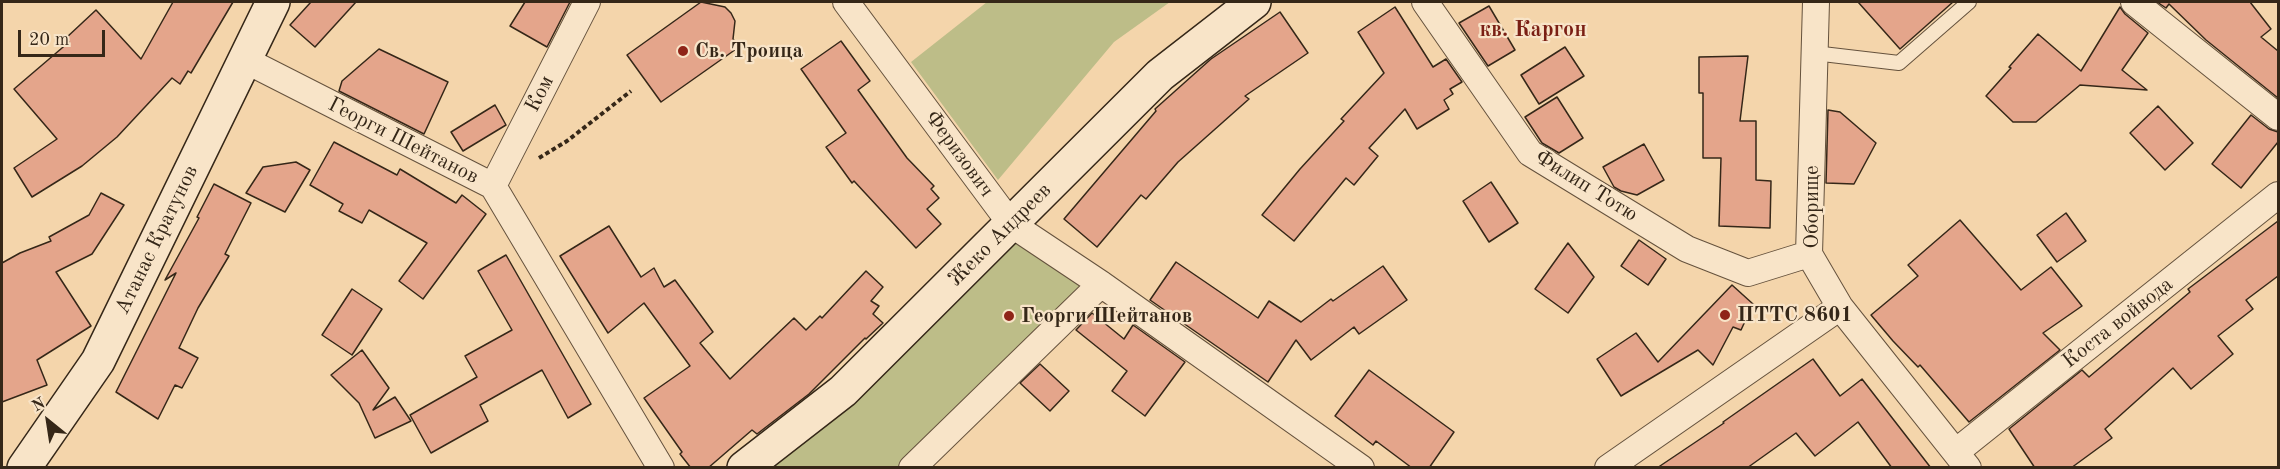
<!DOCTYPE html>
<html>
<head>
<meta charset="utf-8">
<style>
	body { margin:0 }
	#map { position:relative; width:2280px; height:469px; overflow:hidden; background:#f4d5ab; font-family:"Old Standard TT",serif }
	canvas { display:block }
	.frame { position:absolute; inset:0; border:3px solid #352718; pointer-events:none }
	.north { position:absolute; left:18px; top:391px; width:60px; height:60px; -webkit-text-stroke:4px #f8e4c8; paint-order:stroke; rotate:330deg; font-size:16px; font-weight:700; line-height:24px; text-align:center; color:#352718 }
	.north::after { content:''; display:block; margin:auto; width:21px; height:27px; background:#352718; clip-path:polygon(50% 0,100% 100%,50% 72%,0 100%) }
	.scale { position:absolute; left:18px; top:30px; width:87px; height:27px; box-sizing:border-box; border:3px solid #352718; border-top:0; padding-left:8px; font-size:18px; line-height:21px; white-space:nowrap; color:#352718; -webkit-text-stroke:4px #f8e4c8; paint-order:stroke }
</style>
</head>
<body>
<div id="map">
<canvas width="2280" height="469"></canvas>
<div class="frame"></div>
<div class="north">N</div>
<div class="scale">20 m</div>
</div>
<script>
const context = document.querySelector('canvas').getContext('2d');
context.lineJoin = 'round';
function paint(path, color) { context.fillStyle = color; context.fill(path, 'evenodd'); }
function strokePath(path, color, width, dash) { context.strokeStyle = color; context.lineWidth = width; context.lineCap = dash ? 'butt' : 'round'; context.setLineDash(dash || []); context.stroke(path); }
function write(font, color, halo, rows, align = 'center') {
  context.font = font + ' "Old Standard TT",serif'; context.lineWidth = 4.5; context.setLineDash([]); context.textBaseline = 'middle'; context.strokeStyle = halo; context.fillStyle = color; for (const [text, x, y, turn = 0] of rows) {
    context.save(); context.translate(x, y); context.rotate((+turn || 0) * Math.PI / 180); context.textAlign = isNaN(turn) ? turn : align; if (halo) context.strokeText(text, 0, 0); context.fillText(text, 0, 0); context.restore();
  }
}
const green = new Path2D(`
	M 987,2 L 1170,2 L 1114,42 L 998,180 L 911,62 Z
	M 1011,224 L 1101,284 L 912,467 L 744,468 Z`);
const building = new Path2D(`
	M 173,2 L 233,2 L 191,73 L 188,71 L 180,84 L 172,78 L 117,137 L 82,166 L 32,197 L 14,168 L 57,139 L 14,89 L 69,42 L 66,38 L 96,10 L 141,59 Z
	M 311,2 L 356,2 L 315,47 L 290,25 Z
	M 525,2 L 570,2 L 547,47 L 510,26 Z
	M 701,2 L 725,7 L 731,13 L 735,21 L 733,39 L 739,47 L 661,102 L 627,55 Z
	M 1858,2 L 1953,2 L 1900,49 Z
	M 2157,2 L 2250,2 L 2271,29 L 2261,37 L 2278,51 L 2278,98 L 2206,40 L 2169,4 L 2166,8 Z
	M 1489,6 L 1515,50 L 1488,66 L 1459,23 Z
	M 1395,7 L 1433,67 L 1446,59 L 1462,82 L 1450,89 L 1453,94 L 1444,100 L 1449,109 L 1417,129 L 1405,109 L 1369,148 L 1378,156 L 1354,185 L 1346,178 L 1294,241 L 1262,215 L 1300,169 L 1344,121 L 1341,119 L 1384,73 L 1358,32 Z
	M 2120,7 L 2125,14 L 2148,33 L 2122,70 L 2147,90 L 2080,85 L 2036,122 L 2013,122 L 1986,96 L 2011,68 L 2009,67 L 2038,34 L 2081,71 Z
	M 1280,12 L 1308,53 L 1245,96 L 1249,99 L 1178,162 L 1146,199 L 1141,195 L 1097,247 L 1064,219 L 1156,111 L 1155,109 L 1211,59 Z
	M 841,41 L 870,81 L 858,90 L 907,158 L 934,186 L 931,189 L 939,198 L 927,209 L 941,224 L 916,248 L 854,181 L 852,183 L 826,147 L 846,133 L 801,69 Z
	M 1565,47 L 1584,76 L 1539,104 L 1521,75 Z
	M 379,49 L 448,82 L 424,134 L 339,91 L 342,81 Z
	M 1748,56 L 1740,121 L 1756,121 L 1756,180 L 1771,181 L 1770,228 L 1719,226 L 1721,158 L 1703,158 L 1703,93 L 1699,93 L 1699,57 Z
	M 1557,97 L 1583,138 L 1559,153 L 1542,143 L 1525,117 Z
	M 495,105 L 506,125 L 463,151 L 451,132 Z
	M 2158,106 L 2193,143 L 2165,170 L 2130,133 Z
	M 1828,110 L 1840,112 L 1876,143 L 1854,184 L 1826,183 Z
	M 2251,115 L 2269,129 L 2278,132 L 2278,142 L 2241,188 L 2212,164 Z
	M 334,142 L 397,175 L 400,169 L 456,203 L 462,195 L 486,214 L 423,299 L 399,281 L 427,243 L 369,210 L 362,223 L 339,211 L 343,204 L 310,185 Z
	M 1644,144 L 1664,180 L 1637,195 L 1621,191 L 1614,187 L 1603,167 Z
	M 296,162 L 310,170 L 285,212 L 246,193 L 263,167 Z
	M 1491,182 L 1518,223 L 1489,242 L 1463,201 Z
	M 214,184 L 251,203 L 225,254 L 229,256 L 198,308 L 179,348 L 198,358 L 182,388 L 175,385 L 158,419 L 116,392 L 176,273 L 165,280 L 199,218 L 197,217 Z
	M 101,193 L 124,205 L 92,254 L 56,272 L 91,326 L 37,360 L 47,385 L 2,402 L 2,263 L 20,253 L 51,241 L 49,237 L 89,215 Z
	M 2066,213 L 2086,241 L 2057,262 L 2037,235 Z
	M 1960,220 L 2021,290 L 2051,267 L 2082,306 L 2043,333 L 2060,350 L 1969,422 L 1920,365 L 1918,367 L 1893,341 L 1871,315 L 1918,276 L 1908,265 Z
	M 2278,221 L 2278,276 L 2246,300 L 2253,309 L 2218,336 L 2233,354 L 2191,389 L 2173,368 L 2105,429 L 2112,438 L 2071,468 L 2035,468 L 2009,429 L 2082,370 L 2089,377 L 2190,292 L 2188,289 Z
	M 609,226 L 641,277 L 654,268 L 664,287 L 675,280 L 713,332 L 700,343 L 730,379 L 794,318 L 806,330 L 820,316 L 822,318 L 866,271 L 883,287 L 871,301 L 879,306 L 873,314 L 883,323 L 866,339 L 865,338 L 809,394 L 757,434 L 752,430 L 708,468 L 691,468 L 680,454 L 682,452 L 644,398 L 690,366 L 644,303 L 608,333 L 560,256 Z
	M 1639,240 L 1666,259 L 1648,285 L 1621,266 Z
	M 1568,243 L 1594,277 L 1568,313 L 1535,289 Z
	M 506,255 L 591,404 L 568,418 L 542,370 L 480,405 L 488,421 L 431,453 L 410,415 L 477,377 L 465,356 L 512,330 L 478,271 Z
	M 1176,262 L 1258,318 L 1269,301 L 1301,322 L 1331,299 L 1333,301 L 1383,266 L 1407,300 L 1359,334 L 1354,327 L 1311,360 L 1296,340 L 1268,382 L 1150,300 Z
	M 1732,285 L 1753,304 L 1741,330 L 1733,327 L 1713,365 L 1698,350 L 1621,396 L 1597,359 L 1636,333 L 1658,362 Z
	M 352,289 L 382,309 L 352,355 L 322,335 Z
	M 1092,313 L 1124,339 L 1133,325 L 1185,362 L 1145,416 L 1112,391 L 1127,371 L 1076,330 Z
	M 362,350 L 389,388 L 373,410 L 395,397 L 411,421 L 375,438 L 359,403 L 331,375 Z
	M 1813,359 L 1840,396 L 1862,379 L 1931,468 L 1892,468 L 1858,422 L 1815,456 L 1796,433 L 1747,468 L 1657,468 L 1724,423 L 1723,422 Z
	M 1040,364 L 1069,391 L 1050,411 L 1020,383 Z
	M 1369,370 L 1454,432 L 1429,468 L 1412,468 L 1376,441 L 1373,445 L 1335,416 Z`);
const path = new Path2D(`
	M 539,158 L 567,141 L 631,91`);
const lane = new Path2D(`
	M 1814,53 L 1899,63 L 1969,2`);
const street = new Path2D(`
	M 846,2 L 1011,224 L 1101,284 L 1361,468
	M 1425,2 L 1530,153 L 1687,249 L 1748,273 L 1809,254
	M 1816,2 L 1809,254 L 1840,307 L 1968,468
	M 2134,2 L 2278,117
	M 245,60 L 493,186 L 661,468
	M 493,186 L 587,2
	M 1957,451 L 2278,195
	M 912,468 L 1101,284
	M 1608,468 L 1840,307`);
const secondary = new Path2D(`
	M 24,468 L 98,361 L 273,2
	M 744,468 L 843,391 L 1160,75 L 1254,2`);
const markers = [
	[683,51,6,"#8f2418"],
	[1725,315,6,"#8f2418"],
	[1009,316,6,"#8f2418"]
];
const poiNames = [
	["Св. Троица",695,51],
	["ПТТС 8601",1737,315],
	["Георги Шейтанов",1021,316]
];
const streetNames = [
	["Ком",540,94,-63],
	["Георги Шейтанов",403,141,27],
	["Феризович",959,154,54],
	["Филип Тотю",1586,186,32],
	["Оборище",1812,207,-90],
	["Жеко Андреев",1000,235,-45],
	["Атанас Кратунов",157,240,-64],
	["Коста войвода",2118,323,-38]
];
const neighbourhoodNames = [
	["кв. Каргон",1533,30]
];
paint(green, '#bdbd88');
paint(building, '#e4a58b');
strokePath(building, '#352718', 1.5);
strokePath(lane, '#65523d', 16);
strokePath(street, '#65523d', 28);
strokePath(secondary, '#352718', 36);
strokePath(path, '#352718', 4, [4.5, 3]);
strokePath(lane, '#f8e4c8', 14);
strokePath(street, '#f8e4c8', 26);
strokePath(secondary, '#f8e4c8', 33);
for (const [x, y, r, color] of markers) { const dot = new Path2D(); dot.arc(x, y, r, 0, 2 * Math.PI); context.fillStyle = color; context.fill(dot); strokePath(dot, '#f8e4c8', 2); }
write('bold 21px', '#352718', '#f8e4c8', poiNames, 'left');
write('21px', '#352718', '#f8e4c8', streetNames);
write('bold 22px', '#7a1f14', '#f8e4c8', neighbourhoodNames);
</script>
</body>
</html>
